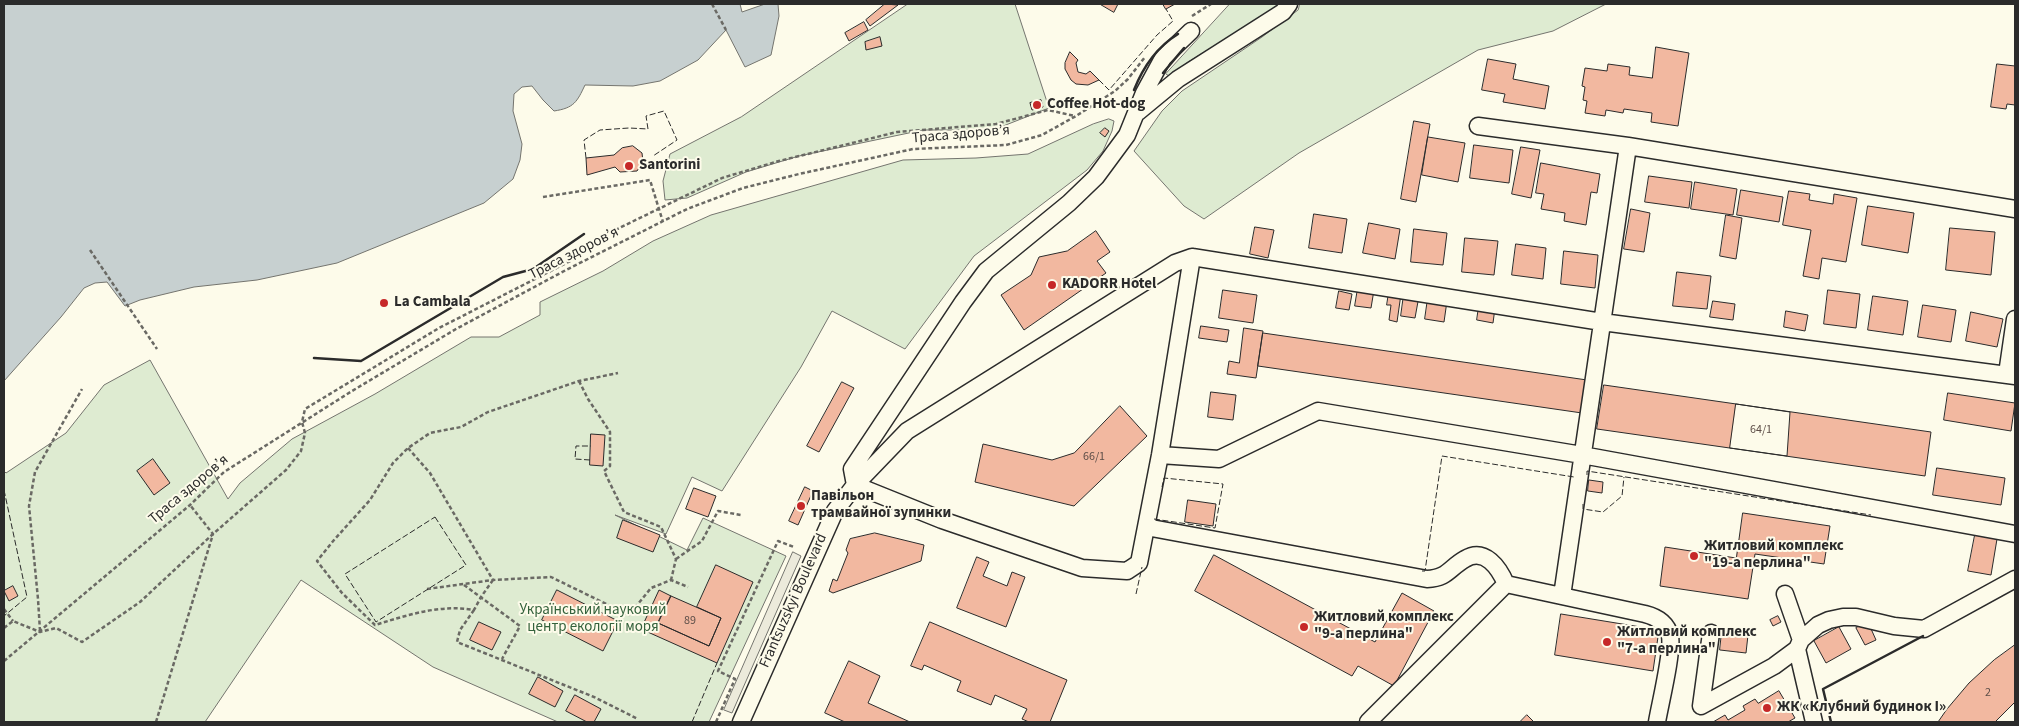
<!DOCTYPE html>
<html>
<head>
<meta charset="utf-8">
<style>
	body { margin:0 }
	#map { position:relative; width:2019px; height:726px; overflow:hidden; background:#fdfbea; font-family:"Source Sans 3",sans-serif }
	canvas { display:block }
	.frame { position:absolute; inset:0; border:5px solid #2b2b2b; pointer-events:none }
</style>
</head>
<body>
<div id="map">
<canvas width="2019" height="726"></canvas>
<div class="frame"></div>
</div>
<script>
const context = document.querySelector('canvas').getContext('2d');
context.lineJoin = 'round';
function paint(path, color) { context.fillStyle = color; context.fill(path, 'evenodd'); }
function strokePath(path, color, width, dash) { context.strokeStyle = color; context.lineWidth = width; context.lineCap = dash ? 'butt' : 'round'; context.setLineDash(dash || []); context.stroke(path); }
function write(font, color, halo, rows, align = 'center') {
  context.font = font + ' "Source Sans 3",sans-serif'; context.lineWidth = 4; context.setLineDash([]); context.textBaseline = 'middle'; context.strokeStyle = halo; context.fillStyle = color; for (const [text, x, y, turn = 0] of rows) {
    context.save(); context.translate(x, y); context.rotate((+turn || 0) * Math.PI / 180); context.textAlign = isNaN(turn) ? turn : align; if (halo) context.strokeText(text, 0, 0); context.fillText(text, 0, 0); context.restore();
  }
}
const green = new Path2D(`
	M 908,4 L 1015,4 L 1049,108 L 993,130 L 923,130 L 799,156 L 746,172 L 687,198 L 665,200 L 663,181 L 670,154 L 741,117 Z
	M 1230,4 L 1278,4 L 1267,14 L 1188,62 L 1169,76 L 1166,74 Z
	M 1300,4 L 1606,4 L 1553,31 L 1478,50 L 1299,153 L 1204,219 L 1184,206 L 1134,151 L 1162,111 L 1182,91 L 1262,37 L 1298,10 Z
	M 1109,119 L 1114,121 L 1112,131 L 1103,151 L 1087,170 L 974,256 L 905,349 L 832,311 L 801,367 L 722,491 L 692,477 L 666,534 L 615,515 L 687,550 L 703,518 L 786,556 L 709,722 L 558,722 L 433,667 L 301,580 L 205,722 L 4,722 L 4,471 L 6,473 L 66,433 L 104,385 L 150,360 L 228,499 L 240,483 L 292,439 L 375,394 L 471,337 L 499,337 L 540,315 L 540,302 L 603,271 L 653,241 L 711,215 L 903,160 L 976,158 L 1028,154 L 1093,124 Z`);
const parking = new Path2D(`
	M 793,552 L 801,556 L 732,713 L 724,710 Z`);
const water = new Path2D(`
	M 4,4 L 740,4 L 742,12 L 765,4 L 778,4 L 779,16 L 771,55 L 745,67 L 726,30 L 698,60 L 660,81 L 633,86 L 585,85 C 577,102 574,108 554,111 L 543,100 L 532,86 L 522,87 L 514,94 L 513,111 L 522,144 L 520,160 L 513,179 L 484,203 L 337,263 L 257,280 L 194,287 L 140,300 L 125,306 L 107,282 L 95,283 L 84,288 L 61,317 L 4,381 Z`);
const building = new Path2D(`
	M 885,4 L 898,5 L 870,26 L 866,20 Z
	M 1100,4 L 1118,4 L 1114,12 Z
	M 1163,4 L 1175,4 L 1166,9 Z
	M 864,22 L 868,30 L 849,41 L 845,33 Z
	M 880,37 L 882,46 L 866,50 L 865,42 Z
	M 1656,47 L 1689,53 L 1678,126 L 1651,122 L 1652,113 L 1624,109 L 1623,113 L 1606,110 L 1605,116 L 1585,113 L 1587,101 L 1583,100 L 1585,87 L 1582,86 L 1585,68 L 1607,71 L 1608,64 L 1630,67 L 1629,75 L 1652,78 Z
	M 1070,52 L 1078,60 L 1076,63 L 1078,72 L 1086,74 L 1090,71 L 1099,80 L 1088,85 L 1076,84 L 1071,80 L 1065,69 L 1065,63 Z
	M 1488,59 L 1516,64 L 1513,79 L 1549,86 L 1545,109 L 1503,102 L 1505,94 L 1482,90 Z
	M 1997,64 L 2015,66 L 2015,105 L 2007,104 L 2006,109 L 1991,107 Z
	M 1041,100 L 1043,107 L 1032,110 L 1030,103 Z
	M 1414,121 L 1430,124 L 1416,202 L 1401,199 Z
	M 1105,128 L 1109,131 L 1105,137 L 1100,133 Z
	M 1428,137 L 1465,143 L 1458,182 L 1422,175 Z
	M 1474,145 L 1513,150 L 1509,183 L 1470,178 Z
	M 633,146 L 642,153 L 643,162 L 637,171 L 620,172 L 615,167 L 587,175 L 586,158 L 614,155 L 622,148 Z
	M 1521,147 L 1540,150 L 1531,198 L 1512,194 Z
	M 1541,163 L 1600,174 L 1597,193 L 1591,192 L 1586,225 L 1564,221 L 1565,213 L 1541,209 L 1544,194 L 1536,193 Z
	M 1649,176 L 1692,182 L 1689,208 L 1645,202 Z
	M 1695,182 L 1737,189 L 1733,215 L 1691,209 Z
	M 1741,190 L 1783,197 L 1779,222 L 1737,215 Z
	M 1789,191 L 1810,194 L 1809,200 L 1833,204 L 1834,194 L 1857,198 L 1846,262 L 1822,258 L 1819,279 L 1803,276 L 1811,230 L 1783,225 Z
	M 1868,206 L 1914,213 L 1908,253 L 1862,245 Z
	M 1631,209 L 1650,213 L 1644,252 L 1624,249 Z
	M 1314,214 L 1347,219 L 1342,253 L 1309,248 Z
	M 1726,215 L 1742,218 L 1736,259 L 1720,256 Z
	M 1369,223 L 1400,229 L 1395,259 L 1363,253 Z
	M 1255,227 L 1274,230 L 1268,258 L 1250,254 Z
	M 1950,228 L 1995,232 L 1991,275 L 1946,270 Z
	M 1414,229 L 1447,233 L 1443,265 L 1411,262 Z
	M 1096,231 L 1110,252 L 1097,261 L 1106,273 L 1024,330 L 1001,295 L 1031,275 L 1039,257 L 1067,251 Z
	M 1465,238 L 1498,241 L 1494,275 L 1462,272 Z
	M 1516,244 L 1546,248 L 1543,279 L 1512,275 Z
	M 1564,251 L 1598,255 L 1595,288 L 1561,284 Z
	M 1677,272 L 1711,276 L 1707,309 L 1673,306 Z
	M 1358,288 L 1374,290 L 1371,308 L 1355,306 Z
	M 1223,290 L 1257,295 L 1253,323 L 1219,318 Z
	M 1828,290 L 1860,294 L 1856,328 L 1824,324 Z
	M 1339,291 L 1352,294 L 1349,310 L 1336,308 Z
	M 1389,292 L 1401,294 L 1397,322 L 1389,320 L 1391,305 L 1387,305 Z
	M 1404,294 L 1419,296 L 1415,318 L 1401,316 Z
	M 1873,296 L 1908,301 L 1903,335 L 1868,330 Z
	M 1428,298 L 1447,301 L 1444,322 L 1425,319 Z
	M 1713,301 L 1735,304 L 1733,320 L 1710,317 Z
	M 1923,305 L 1956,310 L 1951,342 L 1918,337 Z
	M 1479,306 L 1495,308 L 1493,323 L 1477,320 Z
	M 1786,311 L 1808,315 L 1805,331 L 1784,327 Z
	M 1971,312 L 2003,319 L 1997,347 L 1966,341 Z
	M 1201,326 L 1229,330 L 1227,342 L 1199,338 Z
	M 1244,328 L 1263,331 L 1256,378 L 1227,374 L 1229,361 L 1239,363 Z
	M 1263,333 L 1587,380 L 1582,413 L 1258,366 Z
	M 842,382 L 854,388 L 819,452 L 807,446 Z
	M 1604,385 L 1931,432 L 1925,476 L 1597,429 Z
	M 1211,392 L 1236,395 L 1233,420 L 1208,417 Z
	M 1948,393 L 2015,403 L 2011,431 L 1944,420 Z
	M 1736,404 L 1790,412 L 1787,456 L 1730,448 Z
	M 1120,406 L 1147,436 L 1074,506 L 975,482 L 983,444 L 1052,460 L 1074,453 Z
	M 591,434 L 605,435 L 603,466 L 590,465 Z
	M 153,459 L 170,483 L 154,495 L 137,471 Z
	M 1937,468 L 2005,478 L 2001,505 L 1933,495 Z
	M 1589,480 L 1603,482 L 1602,493 L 1588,491 Z
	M 805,487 L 813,491 L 798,525 L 789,521 Z
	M 694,488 L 716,496 L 708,517 L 686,509 Z
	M 1188,500 L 1216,504 L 1213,526 L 1185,522 Z
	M 1743,513 L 1830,526 L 1824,564 L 1755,554 L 1748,599 L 1660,586 L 1665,547 L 1736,558 Z
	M 623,520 L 660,535 L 653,552 L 617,538 Z
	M 875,533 L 924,545 L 921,561 L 833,593 L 829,591 L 833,579 L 837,581 L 848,553 L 846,550 L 850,539 Z
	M 1975,535 L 1997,539 L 1991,575 L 1968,571 Z
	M 1214,555 L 1375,642 L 1402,593 L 1434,611 L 1394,686 L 1358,666 L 1352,676 L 1195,591 Z
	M 977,557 L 989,562 L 983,576 L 1007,586 L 1012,572 L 1025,577 L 1006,627 L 957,608 Z
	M 716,565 L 753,582 L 717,663 L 641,629 L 659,590 L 671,596 L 658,623 L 709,646 L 721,618 L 697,607 Z
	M 13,586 L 18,596 L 9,601 L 4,591 Z
	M 557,590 L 618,621 L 603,651 L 542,620 Z
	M 671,596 L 721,618 L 709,646 L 658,623 Z
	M 1561,614 L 1659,630 L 1653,671 L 1555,655 Z
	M 1778,616 L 1781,622 L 1773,626 L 1770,620 Z
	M 479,622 L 501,632 L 492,650 L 470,640 Z
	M 930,622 L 1067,680 L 1050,722 L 1029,722 L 1022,719 L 1027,709 L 995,695 L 991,705 L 957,691 L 961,681 L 924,665 L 922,670 L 911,666 Z
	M 1868,622 L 1876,640 L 1865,645 L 1856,628 Z
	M 1839,627 L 1851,649 L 1826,663 L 1814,641 Z
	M 1722,631 L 1748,635 L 1746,653 L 1720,650 Z
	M 2015,645 L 2015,702 L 1995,722 L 1938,722 L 1947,709 L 1969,683 L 1994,660 Z
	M 849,661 L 880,676 L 868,703 L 910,722 L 845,722 L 825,713 Z
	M 538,677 L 563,691 L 555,707 L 529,694 Z
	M 1779,691 L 1795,718 L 1788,722 L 1713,722 L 1725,715 L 1728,720 L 1745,710 L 1743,706 L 1755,699 L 1758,703 Z
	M 575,695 L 601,709 L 594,722 L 587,722 L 566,711 Z
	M 1527,715 L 1534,722 L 1520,722 Z`);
const path = new Path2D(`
	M 712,4 L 726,30
	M 1192,16 L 1211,4
	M 543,197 L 650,180 L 663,222
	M 90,250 L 157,349
	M 579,381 L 588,399 L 610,432 L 610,466 L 604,471 L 624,512 L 661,527 L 676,559 L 671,580
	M 408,448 L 430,473 L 493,580
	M 676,559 L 702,541 L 718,511 L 741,515
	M 493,580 L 481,597 L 474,610 C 440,604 408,615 375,625 L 342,593 L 317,561 L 334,540 L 370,500 L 393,463 L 408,448 L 430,433 L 461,427 L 488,412 L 579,381 L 618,373
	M 464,585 L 520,626 L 502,659
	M 427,589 L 493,580 L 551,577 L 629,615 L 651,588 L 671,580 L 688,587
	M 4,609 L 13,621
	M 474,610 L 460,630 L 457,642 L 594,697 L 638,719
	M 4,628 L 13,621 L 40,632 L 56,628 L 82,642 L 140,602 L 213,534 L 286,470 L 301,451 L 305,433 L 302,422 L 305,409 L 439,328 L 578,257 L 607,234 L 722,178 L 779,161 L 897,132 L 996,124 L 1048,110 L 1075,116
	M 40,631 L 38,599 L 29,506 L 35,472 L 82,389
	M 4,661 L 190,505 L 224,472 L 352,391 L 456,329 L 566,270 L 687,209 L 743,188 L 799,174 L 913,149 L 1006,145 L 1042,135 L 1076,116 L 1115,91 L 1128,79 L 1145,57
	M 156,722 L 213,534 L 190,505
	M 716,722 L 735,679 L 718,671 L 778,541 L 794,547`);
const minor = new Path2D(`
	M 1138,112 L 1178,79 L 1283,12 L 1289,4
	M 1478,126 L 1628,146 L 2015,209
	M 2007,374 L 2015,319
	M 1160,455 L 1219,459 L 1318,411 L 1582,455 L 2015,534
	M 855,485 L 942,520 L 1082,568 L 1127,571 L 1139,563 L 1160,455 L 1192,257
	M 855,485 L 852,469 L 963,302 L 986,271 L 1069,203 L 1096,177 L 1127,135 L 1144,93 L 1163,58 L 1191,31
	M 1146,527 L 1427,579 C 1448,578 1449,568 1465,559 C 1485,547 1499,568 1506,584
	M 1506,584 L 1645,614 C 1657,617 1667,623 1670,636 C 1673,652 1660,704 1657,722
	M 1785,594 L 1801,640
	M 1562,596 L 1628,146
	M 1711,633 L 1701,706 L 1774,666 L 1797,649
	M 741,722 L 835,511 L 855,485 L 907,431 L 1175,263 L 1192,257 L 1602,322 L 2015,376
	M 1368,722 L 1506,584
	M 1814,722 L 1797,649 L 1801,640 L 1818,625 L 1829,620 L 1843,617 L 1856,617 L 1894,626 L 1924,629 L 2015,579`);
const fence = new Path2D(`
	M 1099,80 L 1109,90 L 1157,35 L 1173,21 L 1166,9
	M 586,158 L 584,140 L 600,130 L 629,128 L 648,129 L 646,116 L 664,111 L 677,140 L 653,156
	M 590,460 L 575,459 L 576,446 L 591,446
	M 1587,475 L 1587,471 L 1871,515
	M 4,490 L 27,597 L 4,616
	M 1583,504 L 1583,509 L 1603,512 L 1622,496 L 1624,477
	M 435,517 L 466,565 L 376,622 L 345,574 Z
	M 1154,519 L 1215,528 L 1223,484 L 1164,478 L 1162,487
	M 1422,571 L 1425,571 L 1442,456 L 1574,477
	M 1136,594 L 1142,567
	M 692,722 L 717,663`);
const wall = new Path2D(`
	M 1163,73 L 1184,48
	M 1134,90 C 1143,67 1157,47 1178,34
	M 314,358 L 361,361 L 503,277 L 533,269 L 584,234
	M 1831,722 L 1823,689 L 1923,636`);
const markers = [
	[1037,105,5,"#c62828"],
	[629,166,5,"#c62828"],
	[1052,285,5,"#c62828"],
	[384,303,5,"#c62828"],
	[801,506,5,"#c62828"],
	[1694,556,5,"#c62828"],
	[1304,627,5,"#c62828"],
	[1607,642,5,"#c62828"],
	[1767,708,5,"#c62828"]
];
const numberNames = [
	["64/1",1761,430],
	["66/1",1094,457],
	["89",690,621],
	["2",1988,693]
];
const poiNames = [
	["Coffee Hot-dog",1047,105],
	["Santorini",639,166],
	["KADORR Hotel",1062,285],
	["La Cambala",394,303],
	["Павільон",811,497],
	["трамвайної зупинки",811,514],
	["Житловий комплекс",1704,547],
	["\"19-а перлина\"",1704,564],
	["Житловий комплекс",1314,618],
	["\"9-а перлина\"",1314,635],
	["Житловий комплекс",1617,633],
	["\"7-а перлина\"",1617,650],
	["ЖК «Клубний будинок I»",1777,708]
];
const streetNames = [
	["Траса здоров’я",961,135,-5],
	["Траса здоров’я",574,254,-27],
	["Траса здоров’я",189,490,-40],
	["Frantsuzskyi Boulevard",794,601,-66]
];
const parkNames = [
	["Український науковий",593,611],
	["центр екології моря",593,628]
];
paint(green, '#deebd1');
strokePath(green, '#74746e', 1);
paint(parking, '#eceadb');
strokePath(parking, '#74746e', 1);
paint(water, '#c7d0d0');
strokePath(water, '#74746e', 1);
paint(building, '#f2b8a0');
strokePath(building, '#2b2b2b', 1);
strokePath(minor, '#2b2b2b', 19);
strokePath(path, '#6a6964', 2.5, [4, 2.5]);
strokePath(minor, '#fdfbea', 16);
strokePath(fence, '#2b2b2b', 1, [6, 2.5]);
strokePath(wall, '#2b2b2b', 2.5);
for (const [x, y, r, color] of markers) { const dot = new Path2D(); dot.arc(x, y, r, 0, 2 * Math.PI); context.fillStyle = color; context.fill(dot); strokePath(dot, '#fdfbea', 2); }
write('12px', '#5d4e48', null, numberNames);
write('bold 15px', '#2b2b2b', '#fdfbea', poiNames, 'left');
write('15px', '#2b2b2b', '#fdfbea', streetNames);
write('15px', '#34623c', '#fdfbea', parkNames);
</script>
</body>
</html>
